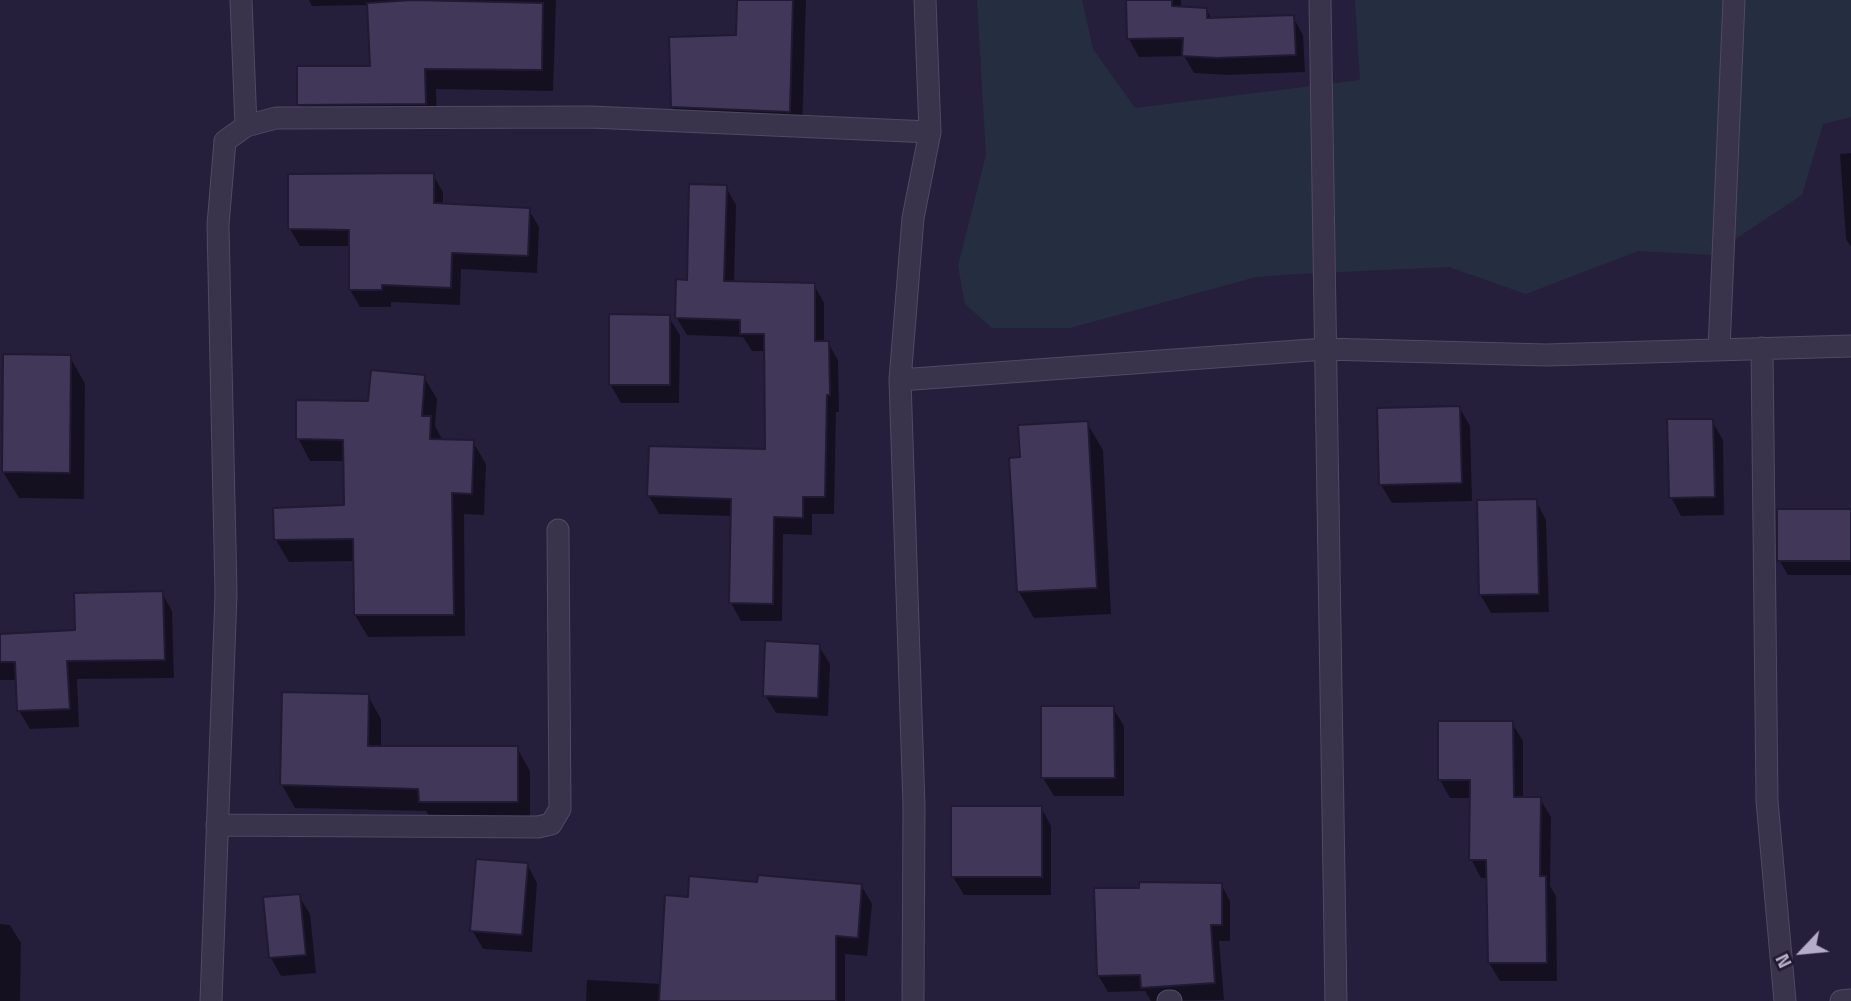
<!DOCTYPE html>
<html>
<head>
<meta charset="utf-8">
<style>
	body { margin:0 }
	#map { position:relative; width:1851px; height:1001px; overflow:hidden; background:#261f3b; font-family:"Titillium Web",sans-serif }
	canvas { display:block }
	.north { position:absolute; left:1767px; top:917px; width:70px; height:70px; -webkit-text-stroke:5px #1e1830; paint-order:stroke; rotate:244deg; font-size:19px; font-weight:700; line-height:28px; text-align:center; color:#b5adc8 }
	.north::after { content:''; display:block; margin:auto; width:24px; height:32px; background:#b5adc8; clip-path:polygon(50% 0,100% 100%,50% 72%,0 100%) }
</style>
</head>
<body>
<div id="map">
<canvas width="1851" height="1001"></canvas>
<div class="north">N</div>
</div>
<script>
const context = document.querySelector('canvas').getContext('2d');
context.lineJoin = 'round';
function paint(path, color) { context.fillStyle = color; context.fill(path, 'evenodd'); }
function strokePath(path, color, width, dash) { context.strokeStyle = color; context.lineWidth = width; context.lineCap = dash ? 'butt' : 'round'; context.setLineDash(dash || []); context.stroke(path); }
const green = new Path2D(`
	M 977,0 L 1082,0 L 1093,49 L 1135,108 L 1360,80 L 1355,0 L 1851,0 L 1851,117 L 1823,124 L 1802,195 L 1711,255 L 1638,251 L 1526,294 L 1449,267 L 1296,274 L 1256,277 L 1070,328 L 992,328 L 965,304 L 958,266 L 986,155 Z`);
const shadow = new Path2D(`
	M 309,0 L 556,0 L 553,91 L 436,89 L 437,124 L 311,125 L 299,104 L 372,68 L 368,5 L 312,6 Z
	M 738,0 L 806,0 L 802,134 L 685,130 L 672,107 L 738,37 Z
	M 1128,0 L 1181,0 L 1181,9 L 1206,9 L 1212,20 L 1293,17 L 1303,35 L 1305,72 L 1228,75 L 1194,73 L 1184,56 L 1139,57 L 1129,39 Z
	M 1851,153 L 1851,247 L 1846,239 L 1840,154 Z
	M 433,175 L 443,192 L 443,205 L 529,210 L 539,227 L 537,273 L 461,269 L 460,305 L 391,302 L 391,307 L 360,307 L 350,290 L 351,246 L 300,246 L 290,229 Z
	M 726,187 L 736,205 L 734,283 L 814,285 L 824,303 L 824,343 L 828,343 L 838,360 L 839,412 L 836,412 L 834,514 L 812,514 L 812,535 L 783,534 L 782,621 L 741,621 L 731,603 L 733,516 L 659,514 L 649,496 L 767,451 L 766,351 L 752,351 L 743,337 L 687,335 L 676,317 Z
	M 669,317 L 680,335 L 679,403 L 621,403 L 610,384 Z
	M 70,357 L 85,384 L 84,499 L 19,498 L 3,472 Z
	M 424,377 L 437,399 L 435,426 L 443,441 L 473,442 L 486,464 L 484,515 L 464,514 L 465,636 L 368,637 L 355,615 L 355,561 L 289,562 L 276,540 L 346,507 L 345,461 L 310,461 L 298,438 Z
	M 1459,407 L 1470,426 L 1472,501 L 1392,503 L 1381,485 Z
	M 1712,421 L 1723,440 L 1724,515 L 1681,516 L 1671,497 Z
	M 1087,423 L 1103,450 L 1111,614 L 1034,618 L 1019,592 L 1021,459 Z
	M 1536,501 L 1546,520 L 1549,612 L 1491,613 L 1480,594 Z
	M 1851,510 L 1851,575 L 1788,575 L 1779,560 Z
	M 162,593 L 172,611 L 174,678 L 77,679 L 79,727 L 30,729 L 19,711 L 17,680 L 0,680 L 0,636 L 76,632 Z
	M 819,646 L 830,664 L 828,716 L 776,713 L 765,695 Z
	M 368,696 L 381,719 L 381,748 L 517,748 L 530,771 L 530,825 L 434,825 L 426,811 L 295,808 L 282,785 Z
	M 1113,708 L 1124,726 L 1124,796 L 1054,796 L 1043,778 Z
	M 1512,723 L 1523,741 L 1523,799 L 1540,799 L 1551,817 L 1550,886 L 1556,896 L 1557,981 L 1500,981 L 1489,963 L 1488,878 L 1481,878 L 1471,859 L 1472,798 L 1450,798 L 1440,780 Z
	M 1041,807 L 1051,826 L 1051,895 L 964,895 L 953,877 Z
	M 527,864 L 537,883 L 532,952 L 483,949 L 472,930 Z
	M 759,883 L 861,885 L 872,904 L 867,956 L 845,954 L 845,1001 L 586,1001 L 587,980 L 662,984 L 689,899 Z
	M 1221,884 L 1230,901 L 1230,941 L 1219,941 L 1224,1000 L 1151,1001 L 1145,991 L 1108,992 L 1098,975 Z
	M 299,896 L 310,914 L 316,973 L 281,976 L 271,958 Z
	M 0,924 L 10,925 L 21,943 L 20,1001 L 0,1001 Z`);
const building = new Path2D(`
	M 413,0 L 543,3 L 542,70 L 425,69 L 426,104 L 297,105 L 297,66 L 370,66 L 367,3 Z
	M 737,0 L 793,0 L 790,112 L 671,107 L 669,37 L 736,35 Z
	M 1126,0 L 1172,0 L 1172,6 L 1207,8 L 1207,18 L 1294,15 L 1296,55 L 1217,58 L 1182,56 L 1183,38 L 1127,39 Z
	M 434,173 L 434,203 L 530,208 L 528,256 L 452,253 L 451,288 L 382,285 L 382,290 L 349,290 L 349,230 L 288,229 L 288,174 Z
	M 689,184 L 727,185 L 724,281 L 815,283 L 815,341 L 829,341 L 830,395 L 827,395 L 825,497 L 803,497 L 803,518 L 774,517 L 773,604 L 729,603 L 731,499 L 647,496 L 649,446 L 765,449 L 764,334 L 740,334 L 740,320 L 675,318 L 676,279 L 687,280 Z
	M 609,314 L 670,315 L 670,385 L 609,385 Z
	M 3,354 L 71,355 L 70,473 L 2,472 Z
	M 371,370 L 425,375 L 422,416 L 431,416 L 430,439 L 474,440 L 472,494 L 452,493 L 454,615 L 354,615 L 353,539 L 274,540 L 273,508 L 344,505 L 343,440 L 296,439 L 296,400 L 368,401 Z
	M 1460,406 L 1462,483 L 1379,485 L 1377,408 Z
	M 1667,419 L 1713,419 L 1715,497 L 1669,498 Z
	M 1088,421 L 1097,588 L 1017,592 L 1009,458 L 1020,457 L 1018,425 Z
	M 1537,499 L 1539,594 L 1479,595 L 1477,500 Z
	M 1777,509 L 1851,509 L 1851,561 L 1777,561 Z
	M 163,591 L 165,660 L 67,661 L 70,709 L 17,711 L 15,662 L 0,662 L 0,634 L 75,630 L 74,593 Z
	M 765,641 L 820,644 L 818,698 L 763,696 Z
	M 282,692 L 369,694 L 368,746 L 518,746 L 518,802 L 419,802 L 418,789 L 280,785 Z
	M 1041,706 L 1114,706 L 1115,778 L 1041,778 Z
	M 1438,721 L 1513,721 L 1514,797 L 1541,797 L 1540,876 L 1546,876 L 1547,963 L 1488,963 L 1486,860 L 1469,860 L 1470,780 L 1438,780 Z
	M 951,806 L 1042,806 L 1042,877 L 951,877 Z
	M 476,859 L 528,863 L 522,935 L 470,931 Z
	M 758,875 L 862,884 L 858,938 L 836,936 L 836,1001 L 659,1001 L 665,895 L 688,897 L 689,876 L 757,882 Z
	M 1139,882 L 1222,883 L 1222,925 L 1211,925 L 1215,983 L 1141,988 L 1140,975 L 1097,976 L 1094,888 L 1139,888 Z
	M 300,894 L 306,955 L 269,958 L 263,897 Z`);
const minor = new Path2D(`
	M 241,0 L 246,126
	M 1320,0 L 1336,1001
	M 1762,348 L 1767,801 L 1785,1001
	M 1719,349 L 1734,0
	M 900,380 L 1325,349 L 1546,355 L 1851,346
	M 217,825 L 538,827 L 551,824 L 560,809 L 558,530
	M 211,1001 L 226,594 L 218,225 L 225,141 L 246,126 L 276,118 L 591,117 L 930,132
	M 913,1001 L 914,806 L 900,380 L 913,218 L 930,132 L 925,0
	M 1168,1001 L 1171,1001
	M 1841,1001 L 1851,1000`);
paint(green, '#252e41');
paint(shadow, '#0007');
paint(building, '#413859');
strokePath(building, '#201a32', 2);
strokePath(minor, '#514a63', 23);
strokePath(minor, '#39334b', 21);
</script>
</body>
</html>
